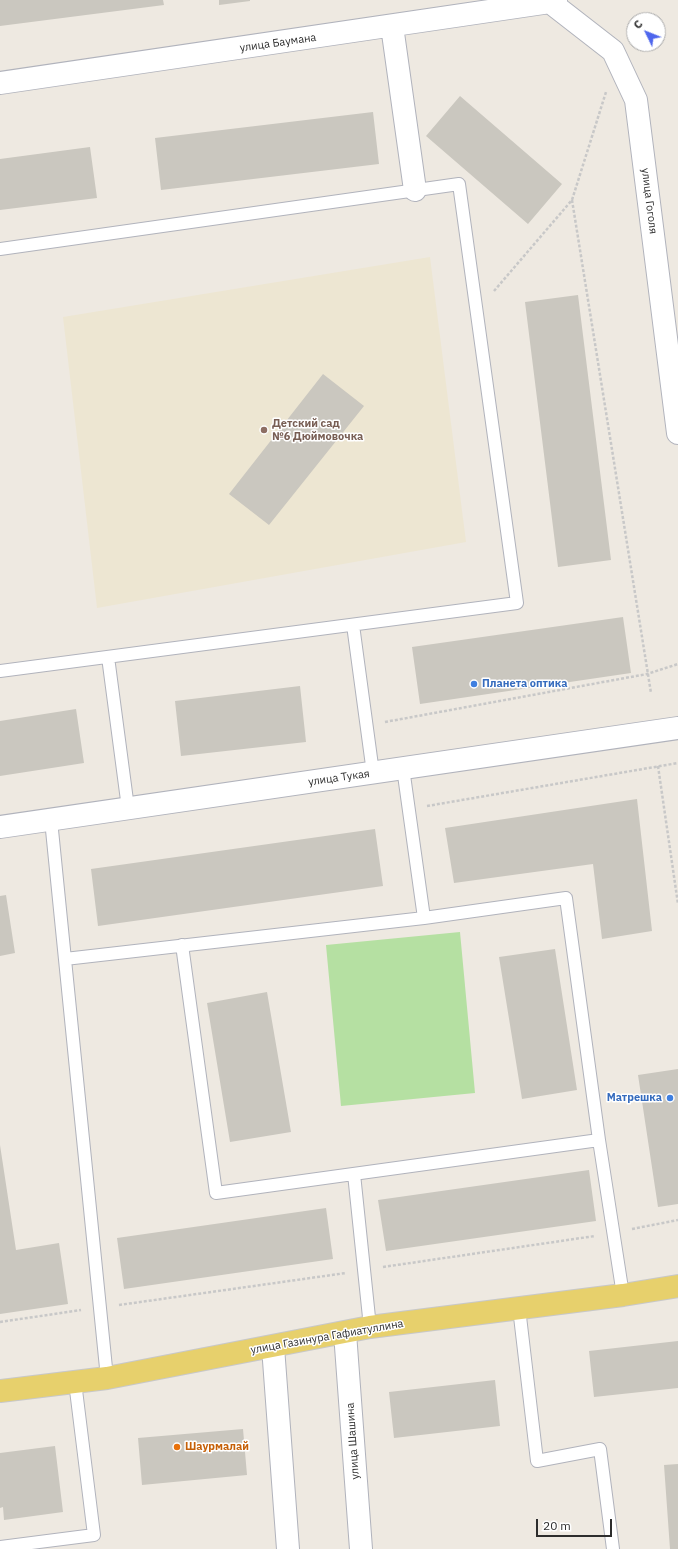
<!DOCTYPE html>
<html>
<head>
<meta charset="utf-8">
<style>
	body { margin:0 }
	#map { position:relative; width:678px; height:1549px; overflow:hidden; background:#eee9e1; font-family:"IBM Plex Sans",sans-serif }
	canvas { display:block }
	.north { position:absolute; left:626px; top:12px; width:40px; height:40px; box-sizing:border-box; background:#fff; border:1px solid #ababab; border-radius:50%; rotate:313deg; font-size:11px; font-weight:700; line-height:16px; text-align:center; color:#2d2d2d }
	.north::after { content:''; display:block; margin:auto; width:14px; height:18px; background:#4e66ed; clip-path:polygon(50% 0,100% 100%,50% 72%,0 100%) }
	.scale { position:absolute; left:536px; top:1519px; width:76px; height:18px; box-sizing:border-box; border:2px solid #2d2d2d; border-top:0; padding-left:5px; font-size:12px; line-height:14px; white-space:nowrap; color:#2d2d2d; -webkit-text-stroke:3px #fff; paint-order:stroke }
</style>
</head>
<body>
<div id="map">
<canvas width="678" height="1549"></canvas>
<div class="north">С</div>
<div class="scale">20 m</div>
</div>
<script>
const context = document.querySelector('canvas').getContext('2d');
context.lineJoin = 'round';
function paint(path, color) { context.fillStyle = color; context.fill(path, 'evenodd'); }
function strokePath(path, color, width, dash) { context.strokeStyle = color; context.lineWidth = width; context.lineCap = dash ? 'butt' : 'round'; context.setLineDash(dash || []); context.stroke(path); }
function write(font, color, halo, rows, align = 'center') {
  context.font = font + ' "IBM Plex Sans",sans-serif'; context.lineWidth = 3; context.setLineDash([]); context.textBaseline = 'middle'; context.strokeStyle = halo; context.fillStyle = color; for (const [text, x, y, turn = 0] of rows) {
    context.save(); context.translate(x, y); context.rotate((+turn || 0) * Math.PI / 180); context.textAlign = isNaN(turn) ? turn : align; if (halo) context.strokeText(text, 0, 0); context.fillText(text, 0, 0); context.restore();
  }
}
const education = new Path2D(`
	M 430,257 L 466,542 L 97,608 L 63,317 Z`);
const green = new Path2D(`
	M 460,932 L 475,1093 L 341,1106 L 326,945 Z`);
const building = new Path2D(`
	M 0,0 L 163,0 L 164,5 L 0,26 Z
	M 219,0 L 250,0 L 250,1 L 219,5 Z
	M 460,96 L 562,184 L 528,224 L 426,136 Z
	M 373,112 L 379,164 L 161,190 L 155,138 Z
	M 90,147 L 97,198 L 0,210 L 0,159 Z
	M 578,295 L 611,560 L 558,567 L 525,302 Z
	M 323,374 L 364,406 L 269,525 L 229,494 Z
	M 623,617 L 631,673 L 420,704 L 412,647 Z
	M 300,686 L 306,742 L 181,756 L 175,701 Z
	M 76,709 L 84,763 L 0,776 L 0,721 Z
	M 637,799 L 652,931 L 602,939 L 593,864 L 454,883 L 445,828 Z
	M 375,829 L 383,886 L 98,926 L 91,869 Z
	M 6,895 L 15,953 L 0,956 L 0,896 Z
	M 555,949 L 577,1090 L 522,1099 L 499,957 Z
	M 267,992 L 291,1132 L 230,1142 L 207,1003 Z
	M 678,1069 L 678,1204 L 658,1207 L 638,1075 Z
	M 0,1145 L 16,1250 L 59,1243 L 68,1304 L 0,1314 Z
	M 589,1170 L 596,1221 L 386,1251 L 378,1200 Z
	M 326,1208 L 333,1259 L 124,1289 L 117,1238 Z
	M 678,1341 L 678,1388 L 594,1397 L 589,1351 Z
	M 495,1380 L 500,1426 L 394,1438 L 389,1392 Z
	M 243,1429 L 247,1475 L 142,1485 L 138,1438 Z
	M 55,1446 L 63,1512 L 4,1520 L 3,1507 L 0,1508 L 0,1453 Z
	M 678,1464 L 678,1549 L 670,1549 L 664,1465 Z`);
const path = new Path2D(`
	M 572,200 L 651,693
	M 494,291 L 572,200 L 606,92
	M 385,722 L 647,674 L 678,664
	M 658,766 L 678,904
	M 427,806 L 678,763
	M 632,1229 L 678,1220
	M 383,1267 L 595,1236
	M 119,1305 L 346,1273
	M 0,1322 L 81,1310`);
const lane = new Path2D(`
	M 0,249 L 459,184 L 517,603 L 0,671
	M 353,625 L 373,773
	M 108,657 L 128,808
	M 51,820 L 107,1378
	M 182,945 L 216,1193 L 599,1140 L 566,898 L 424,918
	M 65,959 L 424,918 L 403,768
	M 599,1140 L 623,1295
	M 354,1174 L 370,1327
	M 519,1308 L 537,1461 L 600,1449 L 613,1549
	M 0,1547 L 94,1535 L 75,1382`);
const street = new Path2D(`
	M 550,2 L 613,51 L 636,100 L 678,433
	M 392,26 L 415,190
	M 0,83 L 550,2 L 556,0
	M 0,827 L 678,728
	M 345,1333 L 361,1549
	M 273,1347 L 288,1549`);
const primary = new Path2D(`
	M 0,1391 L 107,1378 L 370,1327 L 623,1295 L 678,1286`);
const markers = [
	[264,430,4,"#8d6e63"],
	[474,684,4,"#3f7fe0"],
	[670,1098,4,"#3f7fe0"],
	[177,1447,4,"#e8710a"]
];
const streetNames = [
	["улица Баумана",278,43,-8],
	["улица Гоголя",649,201,83],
	["улица Тукая",339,778,-8],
	["улица Газинура Гафиатуллина",327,1337,-10],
	["улица Шашина",353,1441,-94]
];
const educationNames = [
	["Детский сад",272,424],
	["№6 Дюймовочка",272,437]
];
const shopNames = [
	["Планета оптика",482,684],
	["Матрешка",662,1098,"right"]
];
const foodNames = [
	["Шаурмалай",185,1447]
];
paint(education, '#ede6d2');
paint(green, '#b5e0a2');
paint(building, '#cac7bf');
strokePath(lane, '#b1b3bc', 14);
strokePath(street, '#b1b3bc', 24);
strokePath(primary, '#c8c8c8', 24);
strokePath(path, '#c8c8c8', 2.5, [3, 2]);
strokePath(lane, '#fff', 12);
strokePath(street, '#fff', 22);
strokePath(primary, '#e7d06c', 22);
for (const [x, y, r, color] of markers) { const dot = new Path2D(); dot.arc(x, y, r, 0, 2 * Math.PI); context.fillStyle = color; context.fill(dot); strokePath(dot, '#fff', 1.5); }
write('11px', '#2d2d2d', '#fff', streetNames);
write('bold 11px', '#785e54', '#fff', educationNames, 'left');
write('bold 11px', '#366cbe', '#fff', shopNames, 'left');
write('bold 11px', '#c56008', '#fff', foodNames, 'left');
</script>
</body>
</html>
